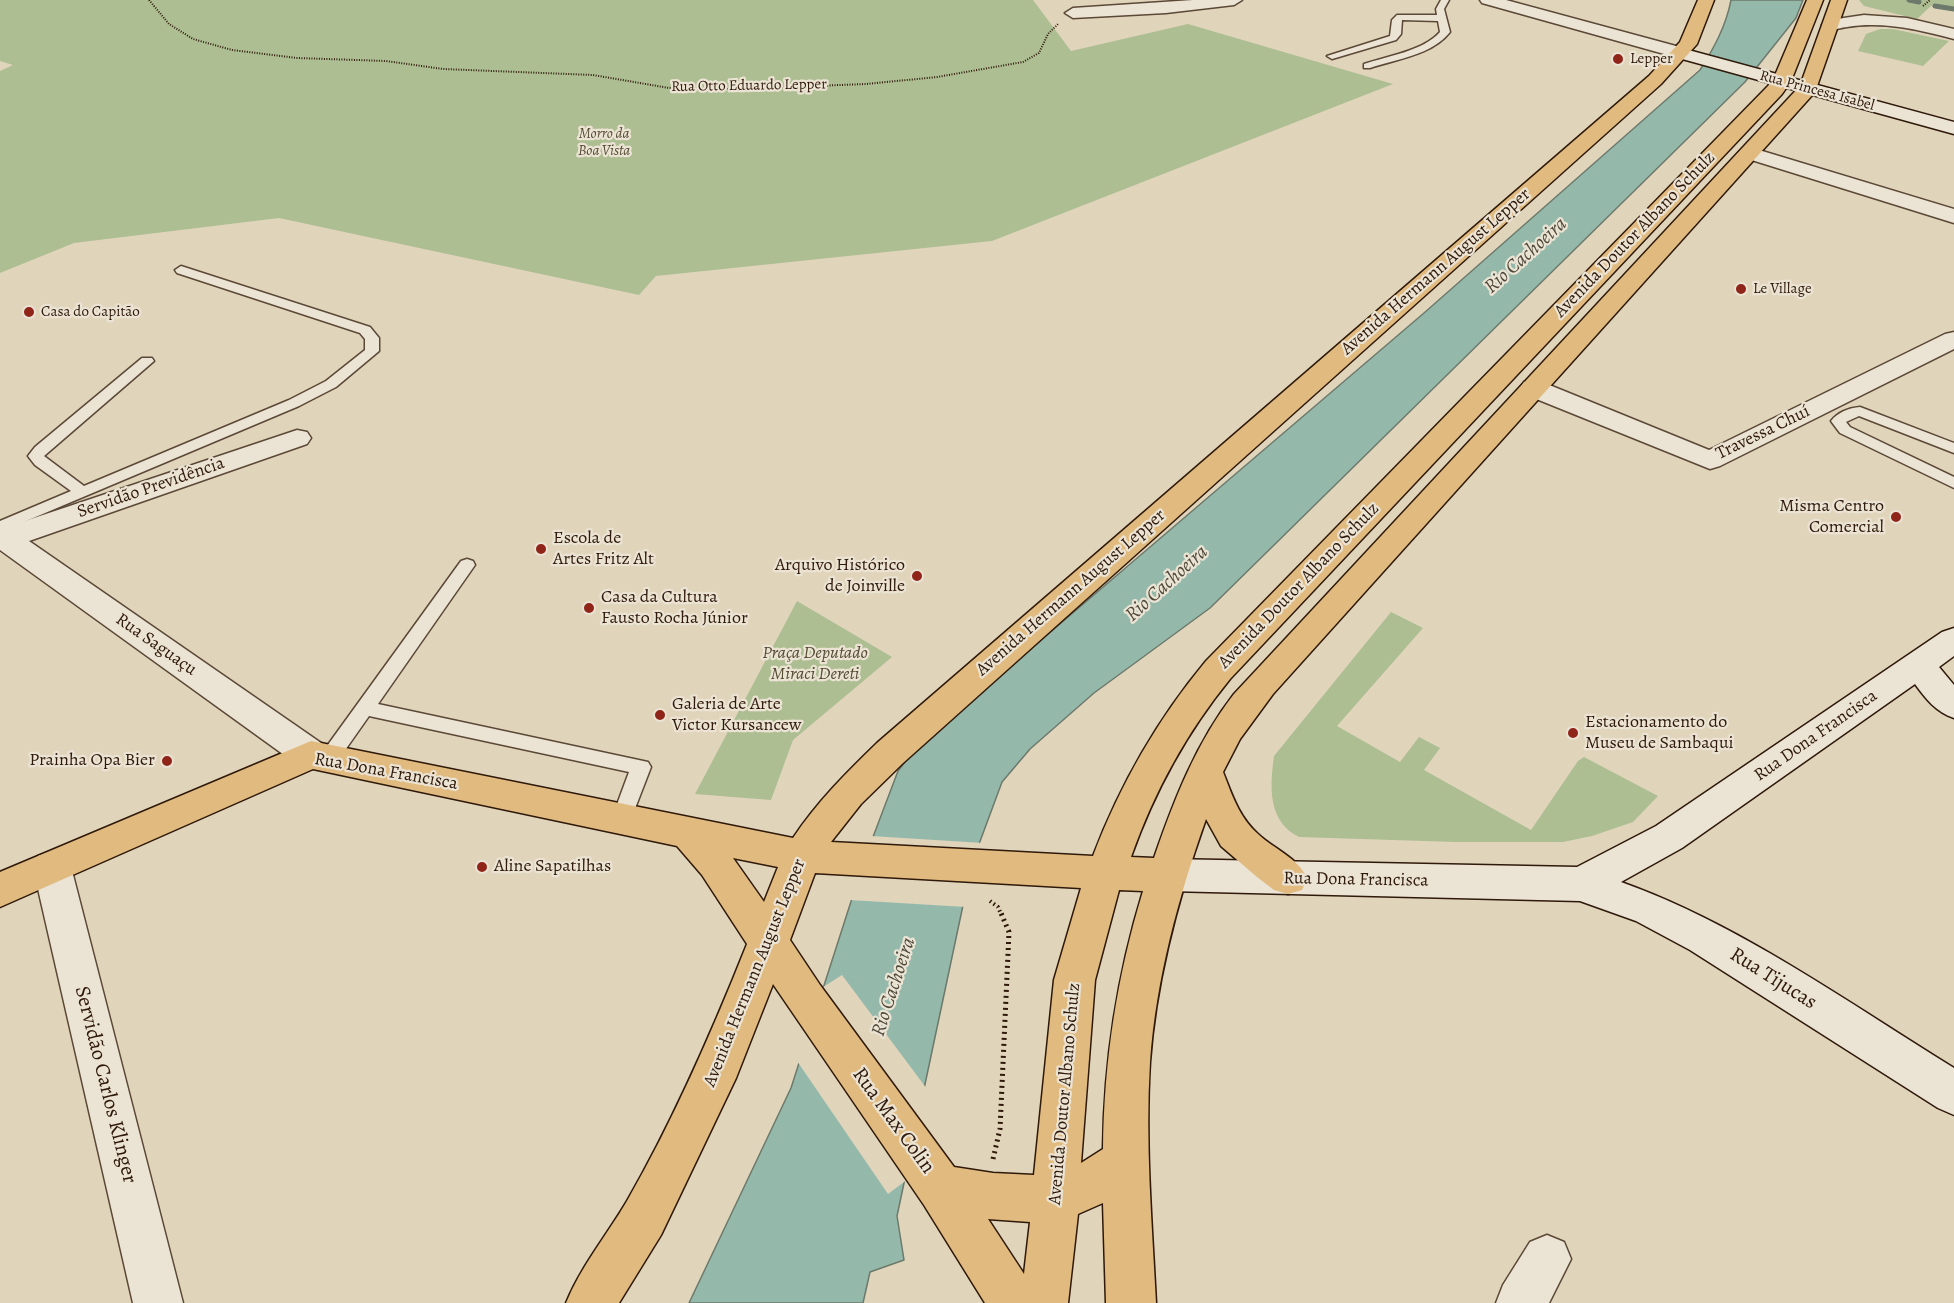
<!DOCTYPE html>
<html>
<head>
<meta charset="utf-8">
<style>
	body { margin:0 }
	canvas { display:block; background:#e0d4bb }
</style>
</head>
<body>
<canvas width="1954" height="1303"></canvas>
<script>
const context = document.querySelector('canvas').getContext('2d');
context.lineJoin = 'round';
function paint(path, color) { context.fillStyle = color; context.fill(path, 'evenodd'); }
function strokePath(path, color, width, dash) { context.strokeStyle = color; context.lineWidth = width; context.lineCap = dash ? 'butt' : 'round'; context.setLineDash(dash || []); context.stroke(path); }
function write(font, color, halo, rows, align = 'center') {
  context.font = font + ' Alegreya,serif'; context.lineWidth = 4.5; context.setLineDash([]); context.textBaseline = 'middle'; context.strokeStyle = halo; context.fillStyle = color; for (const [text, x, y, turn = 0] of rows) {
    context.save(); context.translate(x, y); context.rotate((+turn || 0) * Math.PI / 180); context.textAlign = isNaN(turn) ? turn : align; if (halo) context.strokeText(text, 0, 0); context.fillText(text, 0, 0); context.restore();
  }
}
const green = new Path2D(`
	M 0,0 L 1033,0 L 1071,51 L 1188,24 L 1393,84 L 992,241 L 656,276 L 639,295 L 279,218 L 74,243 L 0,273 L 0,71 L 13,65 L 0,61 Z
	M 1859,0 L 1954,0 L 1954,11 L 1931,6 L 1917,19 L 1864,6 Z
	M 1880,29 L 1893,29 L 1949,41 L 1923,66 L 1858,51 L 1866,34 Z
	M 797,601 L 892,657 L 793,740 L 771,800 L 695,794 Z
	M 1391,612 L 1423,628 L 1337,726 L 1400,762 L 1419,737 L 1440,748 L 1424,770 L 1531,830 L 1578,761 L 1584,757 L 1658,796 L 1633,822 L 1592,836 L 1563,842 L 1455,842 L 1299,837 C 1267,821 1270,786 1274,756 Z`);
const water = new Path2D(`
	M 1731,0 L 1803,0 L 1796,18 L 1745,82 L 1210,608 L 1094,693 L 1030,749 L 1002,782 L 972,863 L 897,1216 L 904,1260 L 870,1272 L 863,1303 L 689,1303 L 791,1088 L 865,858 L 898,771 L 917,746 L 1424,313 L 1700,70 C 1714,48 1726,26 1731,0 Z`);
const pier = new Path2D(`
	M 871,836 L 983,843 L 975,864 L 966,907 L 849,900 Z
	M 842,975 L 927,1089 L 908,1179 L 888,1194 L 797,1061 L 820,989 Z`);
const stream = new Path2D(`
	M 1909,0 L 1919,2
	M 1935,6 L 1954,9`);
const pathFar2 = new Path2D(`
	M 149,0 L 169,24 L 193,39 L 232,50 L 297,58 L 386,61 L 443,69 L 593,75 L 669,88 L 735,89 L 866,84 L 937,77 L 1023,62 L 1039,53 L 1048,34 L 1058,24
	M 1923,6 L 1930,0`);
const pathFar1 = new Path2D(`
	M 990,901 L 998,907 L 1001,914`);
const path = new Path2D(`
	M 993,1159 L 1000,1129 L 1009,932 L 1001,913`);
const service = new Path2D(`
	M 1441,0 L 1449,0 L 1444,9 L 1450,32 C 1432,55 1397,59 1370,68 L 1364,68 L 1364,64 C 1388,56 1423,51 1440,32 L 1438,21 L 1402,20 L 1401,34 L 1396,40 L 1332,59 L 1327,56 L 1390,36 L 1392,20 L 1397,15 L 1437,15 L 1436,9 Z
	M 181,266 L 370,327 L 379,338 L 379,351 L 336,387 L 299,406 L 0,532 L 0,521 L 71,491 L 35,465 L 28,456 L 35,447 L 142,358 L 152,358 L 154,361 L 44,456 L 84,486 L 289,400 L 326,381 L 365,350 L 365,339 L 360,333 L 177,273 L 175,270 Z
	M 1860,407 L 1954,443 L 1954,453 L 1859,416 L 1846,422 L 1850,427 L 1954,477 L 1954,488 L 1840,433 L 1831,421 C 1838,412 1849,408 1860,407 Z
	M 467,559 L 473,561 L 475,565 L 378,704 L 648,762 L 651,767 L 629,824 L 622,826 L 615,824 L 612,818 L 629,772 L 369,716 L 336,763 L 329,766 L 322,763 L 319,758 L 322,753 L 461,561 Z`);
const minor = new Path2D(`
	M 1193,0 L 1242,0 L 1234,5 L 1166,13 L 1073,18 L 1065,13 L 1073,8 Z
	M 1480,0 L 1506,0 L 1687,49 L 1690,53 L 1687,57 L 1675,57 L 1482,3 Z
	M 1864,15 L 1907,18 L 1954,29 L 1954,39 C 1919,30 1884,21 1847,27 C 1838,28 1828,33 1822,25 L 1830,20 Z
	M 1749,147 L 1954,209 L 1954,223 L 1742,157 L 1739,153 L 1742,149 Z
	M 1954,332 L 1954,349 L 1720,466 L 1710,469 L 1524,394 L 1520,388 L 1524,382 L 1533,380 L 1542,382 L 1709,450 L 1945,334 Z
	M 297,430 L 307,432 L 311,438 L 307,444 L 29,541 L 324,745 L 329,755 L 324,765 L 311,769 L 298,765 L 0,550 L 0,525 L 7,527 Z
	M 52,851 L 66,856 L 71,867 L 183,1303 L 133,1303 L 33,867 L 38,856 Z
	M 1547,1235 L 1564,1242 L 1571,1259 L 1549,1303 L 1496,1303 L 1503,1285 L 1530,1242 Z`);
const secondary = new Path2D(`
	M 1681,48 L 1954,122 L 1954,134 L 1675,57 L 1672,53 L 1675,49 Z
	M 1954,628 L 1954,656 L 1939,667 L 1954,685 L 1954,718 C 1936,712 1926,699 1915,684 L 1682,848 L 1621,882 C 1739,924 1847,1002 1954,1068 L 1954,1115 L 1938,1108 L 1690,950 L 1636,921 L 1580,901 L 1168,891 L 1154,887 L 1149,875 L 1154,863 L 1168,859 L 1577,867 L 1656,826 L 1942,632 Z`);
const primary = new Path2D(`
	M 1698,0 L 1714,0 L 1697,44 L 1661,84 L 903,763 L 861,804 L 831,842 L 1093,856 C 1120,785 1157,720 1206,661 L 1768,86 L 1773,80 L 1807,0 L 1823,0 L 1791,81 L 1782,94 L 1230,679 C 1186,733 1154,792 1131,857 L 1154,858 C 1174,800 1196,743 1234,694 L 1800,86 L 1831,0 L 1847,0 L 1815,92 L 1273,694 L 1240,739 L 1223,772 C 1232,795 1239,817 1258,834 C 1274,849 1298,858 1307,878 L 1302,890 L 1288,894 L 1274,890 L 1257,877 L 1221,846 L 1206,819 C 1178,898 1156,979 1150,1062 C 1145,1143 1152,1223 1156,1303 L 1106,1303 L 1103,1203 L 1078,1214 L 1068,1303 L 985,1303 L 924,1205 L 773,984 L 736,1078 L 661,1235 L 619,1303 L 566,1303 C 581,1266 607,1235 627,1201 C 674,1119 712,1032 747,944 L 702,875 L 677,846 L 313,769 L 0,907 L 0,872 L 311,741 L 793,838 C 817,802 846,773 877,743 L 1649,76 L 1680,42 ZM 733,858 L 778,867 L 764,902 ZM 815,873 L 1081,888 L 1054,980 L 1034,1175 L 993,1173 L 954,1167 L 820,985 L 790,940 ZM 1119,890 L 1143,891 C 1117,976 1104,1060 1103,1149 L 1081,1163 L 1095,980 ZM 988,1219 L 1030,1222 L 1024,1274 Z`);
const markers = [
	[1618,59,6,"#8f2418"],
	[1741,289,6,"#8f2418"],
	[29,312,6,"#8f2418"],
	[1896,517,6,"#8f2418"],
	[541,549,6,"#8f2418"],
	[917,576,6,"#8f2418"],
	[589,608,6,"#8f2418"],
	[660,715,6,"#8f2418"],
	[1573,733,6,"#8f2418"],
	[167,761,6,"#8f2418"],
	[482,867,6,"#8f2418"]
];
const farPoinames = [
	["Lepper",1630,59],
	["Le Village",1753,289],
	["Casa do Capitão",41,312]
];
const farStreetnames = [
	["Rua Otto Eduardo Lepper",749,86,-1],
	["Rua Princesa Isabel",1817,91,15]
];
const farParknames = [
	["Morro da",604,134],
	["Boa Vista",604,151]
];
const streetNames = [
	["Avenida Doutor Albano Schulz",1635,235,-46],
	["Avenida Hermann August Lepper",1436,272,-41],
	["Travessa Chuí",1763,433,-26],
	["Servidão Previdência",151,488,-19],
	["Avenida Doutor Albano Schulz",1299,586,-46],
	["Avenida Hermann August Lepper",1071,593,-41],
	["Rua Saguaçu",156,645,35],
	["Rua Dona Francisca",1816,736,-35],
	["Rua Dona Francisca",386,772,10],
	["Rua Dona Francisca",1356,880,1],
	["Avenida Hermann August Lepper",755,973,-68],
	["Avenida Doutor Albano Schulz",1065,1094,-85]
];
const poiNames = [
	["Misma Centro",1884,507,"right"],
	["Comercial",1884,528,"right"],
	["Escola de",553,539],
	["Artes Fritz Alt",553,560],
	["Arquivo Histórico",905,566,"right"],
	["de Joinville",905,587,"right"],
	["Casa da Cultura",601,598],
	["Fausto Rocha Júnior",601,619],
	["Galeria de Arte",672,705],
	["Victor Kursancew",672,726],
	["Estacionamento do",1585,723],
	["Museu de Sambaqui",1585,744],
	["Prainha Opa Bier",155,761,"right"],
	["Aline Sapatilhas",494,867]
];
const parkNames = [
	["Praça Deputado",815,654],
	["Miraci Dereti",815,675]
];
const waterNames = [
	["Rio Cachoeira",1526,256,-42],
	["Rio Cachoeira",1167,584,-42],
	["Rio Cachoeira",894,987,-72]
];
const nearStreetnames = [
	["Rua Tijucas",1773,979,32],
	["Servidão Carlos Klinger",105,1085,76],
	["Rua Max Colin",893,1121,54]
];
paint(green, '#aebe93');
paint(water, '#94b9ab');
strokePath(water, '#6c796b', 1.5);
paint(pier, '#e0d4bb');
strokePath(stream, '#6c796b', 5);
strokePath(service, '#5b4836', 3);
strokePath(minor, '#5b4836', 3);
strokePath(secondary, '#2f190a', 3);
strokePath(primary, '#2f190a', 3);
strokePath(pathFar2, '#2f190a', 2, [1, 1.5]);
strokePath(pathFar1, '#2f190a', 4, [1.5, 3]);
strokePath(path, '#2f190a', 5, [2, 4]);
paint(service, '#ebe3d3');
paint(minor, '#ebe3d3');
paint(secondary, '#ebe3d3');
paint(primary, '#e0ba7e');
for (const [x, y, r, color] of markers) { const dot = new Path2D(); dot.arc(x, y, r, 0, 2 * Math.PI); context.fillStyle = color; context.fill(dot); strokePath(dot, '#ebe3d3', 2); }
write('15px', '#2f190a', '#ebe3d3', farPoinames, 'left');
write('15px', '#2f190a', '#ebe3d3', farStreetnames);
write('italic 15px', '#554b33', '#ebe3d3', farParknames);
write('18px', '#2f190a', '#ebe3d3', streetNames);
write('18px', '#2f190a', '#ebe3d3', poiNames, 'left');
write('italic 18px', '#554b33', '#ebe3d3', parkNames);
write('italic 20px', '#4d493a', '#ebe3d3', waterNames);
write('21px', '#2f190a', '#ebe3d3', nearStreetnames);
</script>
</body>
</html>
